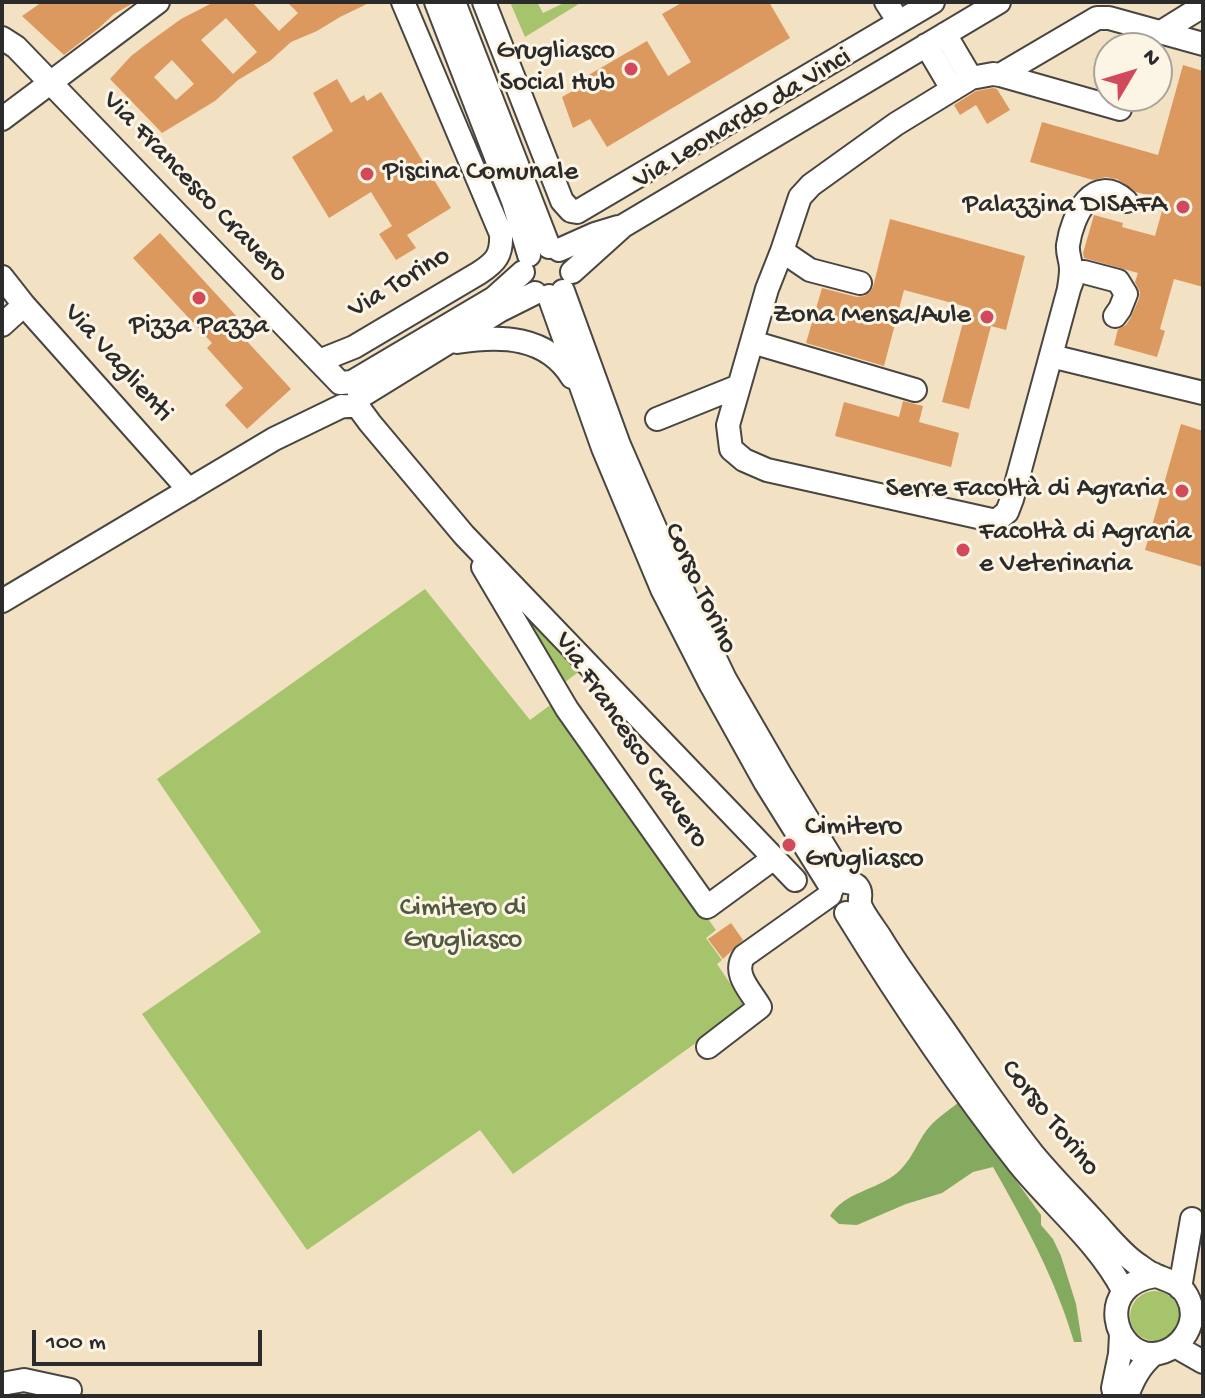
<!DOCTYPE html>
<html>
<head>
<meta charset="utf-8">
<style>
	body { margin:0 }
	#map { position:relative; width:1205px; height:1398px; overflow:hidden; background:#f3e1c3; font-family:"Gochi Hand",sans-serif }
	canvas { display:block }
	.frame { position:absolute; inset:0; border:4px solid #2b2b2b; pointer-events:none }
	.north { position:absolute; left:1093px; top:32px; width:80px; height:80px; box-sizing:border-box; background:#fcf5e5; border:2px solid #a8a49b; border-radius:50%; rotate:52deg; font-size:22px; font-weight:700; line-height:32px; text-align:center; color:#2b2b2b }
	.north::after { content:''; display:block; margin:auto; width:28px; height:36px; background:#d1495b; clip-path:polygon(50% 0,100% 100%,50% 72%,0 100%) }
	.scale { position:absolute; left:32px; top:1330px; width:230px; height:36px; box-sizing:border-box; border:4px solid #2b2b2b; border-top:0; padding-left:10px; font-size:24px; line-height:28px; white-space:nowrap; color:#2b2b2b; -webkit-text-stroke:6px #fcf5e5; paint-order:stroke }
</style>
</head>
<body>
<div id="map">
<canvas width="1205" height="1398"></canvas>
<div class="frame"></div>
<div class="north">N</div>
<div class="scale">100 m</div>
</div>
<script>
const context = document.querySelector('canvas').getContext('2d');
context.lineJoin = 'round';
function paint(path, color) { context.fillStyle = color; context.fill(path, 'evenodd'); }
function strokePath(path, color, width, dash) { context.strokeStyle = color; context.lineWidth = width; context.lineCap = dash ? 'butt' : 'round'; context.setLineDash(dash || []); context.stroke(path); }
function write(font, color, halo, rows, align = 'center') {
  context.font = font + ' "Gochi Hand",sans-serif'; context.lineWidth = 6; context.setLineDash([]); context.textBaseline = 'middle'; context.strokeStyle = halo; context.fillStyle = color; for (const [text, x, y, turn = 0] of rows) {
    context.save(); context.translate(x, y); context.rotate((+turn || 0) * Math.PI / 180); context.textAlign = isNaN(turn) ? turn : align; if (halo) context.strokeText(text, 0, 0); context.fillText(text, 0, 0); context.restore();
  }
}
const green = new Path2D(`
	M 510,2 L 537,2 L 543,13 L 566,2 L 582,2 L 525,37 Z
	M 501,585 L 585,667 L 560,686 Z
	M 425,589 L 530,720 L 553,703 L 716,930 L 706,938 L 722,960 L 717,964 L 746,1007 L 513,1174 L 480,1130 L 307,1250 L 142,1014 L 261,932 L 157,779 Z
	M1130 1316a25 25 0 1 1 50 0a25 25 0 1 1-50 0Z`);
const forest = new Path2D(`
	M 959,1102 L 1041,1215 L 1041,1225 L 1053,1239 L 1061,1256 L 1076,1304 L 1082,1342 L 1074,1342 C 1056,1280 1025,1223 993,1167 L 973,1172 L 942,1193 L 906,1204 L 857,1225 L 839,1224 L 830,1216 C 844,1192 877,1190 897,1173 C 911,1161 916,1145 926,1131 C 934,1120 948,1111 959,1102 Z`);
const building = new Path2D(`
	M 42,2 L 135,2 L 114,14 L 99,28 L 64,55 L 22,16 Z
	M 214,2 L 252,2 L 279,31 L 298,13 L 287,2 L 371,2 L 340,17 L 317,31 L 291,42 L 270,61 L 238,80 L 215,101 L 162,133 L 110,79 L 131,56 L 152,40 L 181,19 ZM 226,18 L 257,52 L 233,74 L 201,40 ZM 172,60 L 194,84 L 176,100 L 154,77 Z
	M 683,2 L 769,2 L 790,38 L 607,147 L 590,119 L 573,128 L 562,97 L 583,85 L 580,80 L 647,41 L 668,76 L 691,62 L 662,14 Z
	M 1183,65 L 1203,71 L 1203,287 L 1174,279 L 1160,329 L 1165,331 L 1157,357 L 1114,345 L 1118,329 L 1126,325 L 1131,317 L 1139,299 L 1140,292 L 1135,282 L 1138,273 L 1084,258 L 1083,253 L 1094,215 L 1123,223 L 1122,227 L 1155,236 L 1165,200 L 1136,192 L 1117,179 L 1106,177 L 1093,180 L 1030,162 L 1042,122 L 1158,155 Z
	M 337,79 L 351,103 L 364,95 L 367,101 L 381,92 L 451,208 L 407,235 L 416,248 L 396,260 L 379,234 L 392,226 L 371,192 L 329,218 L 292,157 L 333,131 L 313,93 Z
	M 993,88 L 997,89 L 1010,110 L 987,124 L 976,105 L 960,115 L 954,105 L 976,91 Z
	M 890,219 L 1025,256 L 1006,330 L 991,326 L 969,409 L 942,402 L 967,307 L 904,290 L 884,366 L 806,343 L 822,288 L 857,297 L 864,296 L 870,292 L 873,287 Z
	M 160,233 L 239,319 L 232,325 L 291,389 L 247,429 L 225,405 L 243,388 L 207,348 L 212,343 L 133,258 Z
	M 903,401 L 923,406 L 919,422 L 959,433 L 951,467 L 835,436 L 844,402 L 899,417 Z
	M 1181,424 L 1203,431 L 1203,567 L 1145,550 Z
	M 731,923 L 743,940 L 723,959 L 708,939 Z`);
const minor = new Path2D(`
	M 436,2 L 513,201 L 529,255
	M 454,2 L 549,247
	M 484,2 L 562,201 L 571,211 L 577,212 L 933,2
	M 886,2 L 899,22
	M 1161,32 L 1203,6
	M 945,34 L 971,78
	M 2,38 L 16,47 L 340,383
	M 926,45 L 952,89
	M 1000,75 L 1097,18 L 1109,18 L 1203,44
	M 2,119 L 158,2
	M 559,250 L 595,234 L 618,227
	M 782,251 L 810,270 L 860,283
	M 572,272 L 623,226 L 999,2
	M 2,277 L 24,305 L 189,490
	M 1069,288 C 1070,282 1071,275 1071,269 C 1071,260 1067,254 1068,245 C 1072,216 1094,171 1126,201
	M 563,291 L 619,445 L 679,583 L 725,679 L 780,774 L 846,882 C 852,883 852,882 857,886 C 863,893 859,896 860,903 C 861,912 877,931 882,940 C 901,971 923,1000 944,1030 C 973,1072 1001,1114 1033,1154 C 1052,1177 1074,1199 1094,1221 C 1108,1236 1121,1253 1137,1264 C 1142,1267 1147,1272 1153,1274 C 1166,1281 1179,1281 1187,1296 C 1201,1321 1182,1351 1154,1354 C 1114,1356 1094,1285 1155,1276
	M 549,296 L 603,448 L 662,589 L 711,685 L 765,782 L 832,889
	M 1115,316 L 1120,309 L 1126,294 L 1118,281 L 1084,272 L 1075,273 L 1069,289 L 1012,499 L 1007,512 L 996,521 L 767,470 L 744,460 L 731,449 L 728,425 L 767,289 L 782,251 L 800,197 L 811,185 L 896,124 L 971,78 L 993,74 L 1000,75 L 1120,109
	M 2,325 L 24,305
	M 457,342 C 501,335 547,336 572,377
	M 752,342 L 915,390
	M 1051,356 L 1203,393
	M 319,361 L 354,347 L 479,273 C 496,262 502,255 501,234 L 403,2
	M 341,383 L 352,382 L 494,298 L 523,272
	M 360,397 L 501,310 L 535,293
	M 356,404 L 370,423 L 464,535 L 795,880
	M 657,419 L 739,386
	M 483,567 L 567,709 L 707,907 L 774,858
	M 2,601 L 274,439 L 342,406 C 359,409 365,392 352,382
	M 846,913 C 899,999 956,1084 1019,1164 C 1053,1206 1098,1242 1123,1290
	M 708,1047 L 760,1007 C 751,991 732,974 744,956 L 830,895
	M 1180,1288 L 1192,1219
	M 1175,1346 L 1203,1362
	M 2,1384 L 24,1380 L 70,1390
	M 1115,1396 L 1113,1388 L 1120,1354 L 1121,1334
	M 1127,1396 C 1133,1379 1140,1366 1154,1354`);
const markers = [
	[631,69,8,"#d1495b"],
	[367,174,8,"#d1495b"],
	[1183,207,8,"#d1495b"],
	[199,298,8,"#d1495b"],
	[987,317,8,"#d1495b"],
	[1182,491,8,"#d1495b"],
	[963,550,8,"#d1495b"],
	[789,845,8,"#d1495b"]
];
const poiNames = [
	["Grugliasco",615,53],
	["Social Hub",615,85],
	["Piscina Comunale",383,174,"left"],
	["Palazzina DISAFA",1167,207],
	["Zona Mensa/Aule",971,317],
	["Pizza Pazza",199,328,"center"],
	["Serre Facoltà di Agraria",1166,491],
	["Facoltà di Agraria",979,534,"left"],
	["e Veterinaria",979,566,"left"],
	["Cimitero",805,829,"left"],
	["Grugliasco",805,861,"left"]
];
const streetNames = [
	["Via Leonardo da Vinci",743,120,-31],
	["Via Francesco Cravero",194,188,46],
	["Via Torino",400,284,-31],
	["Via Vaglienti",117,364,48],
	["Corso Torino",699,589,65],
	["Via Francesco Cravero",630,741,56],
	["Corso Torino",1049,1119,51]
];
const parkNames = [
	["Cimitero di",463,910],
	["Grugliasco",463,942]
];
paint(green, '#a5c46b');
paint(forest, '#84aa5f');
paint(building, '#dc995f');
strokePath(minor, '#494642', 26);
strokePath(minor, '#fff', 22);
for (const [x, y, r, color] of markers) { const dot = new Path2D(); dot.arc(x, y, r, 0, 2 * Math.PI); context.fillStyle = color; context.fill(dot); strokePath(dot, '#fcf5e5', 3); }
write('28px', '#2b2b2b', '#fcf5e5', poiNames, 'right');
write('28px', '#2b2b2b', '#fcf5e5', streetNames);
write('28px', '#50593e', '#fcf5e5', parkNames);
</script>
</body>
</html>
